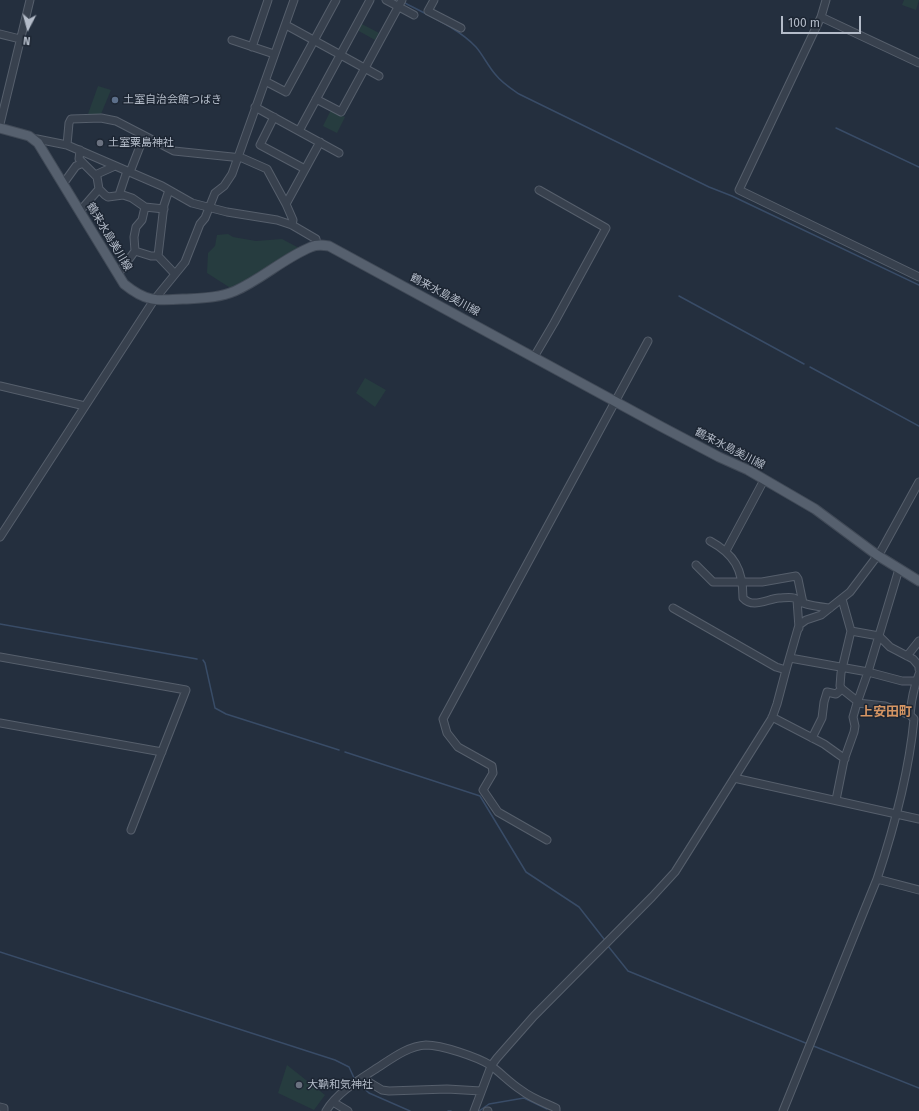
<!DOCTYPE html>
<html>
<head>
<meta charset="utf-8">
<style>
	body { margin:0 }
	#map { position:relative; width:919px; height:1111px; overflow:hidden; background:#242f3e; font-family:"Fira Sans",sans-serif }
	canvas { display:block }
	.north { position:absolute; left:8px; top:8px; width:40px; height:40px; -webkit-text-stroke:3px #1d2633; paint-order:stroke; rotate:186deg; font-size:11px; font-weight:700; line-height:16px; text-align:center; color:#b4bcc9 }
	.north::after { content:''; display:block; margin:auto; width:14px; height:18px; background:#b4bcc9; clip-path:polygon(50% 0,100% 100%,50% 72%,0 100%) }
	.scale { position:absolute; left:781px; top:16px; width:80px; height:18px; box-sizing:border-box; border:2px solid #b4bcc9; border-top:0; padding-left:5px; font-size:12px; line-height:14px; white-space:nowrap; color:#b4bcc9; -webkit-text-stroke:3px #1d2633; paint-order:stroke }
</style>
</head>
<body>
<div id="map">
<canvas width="919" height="1111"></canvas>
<div class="north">N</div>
<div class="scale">100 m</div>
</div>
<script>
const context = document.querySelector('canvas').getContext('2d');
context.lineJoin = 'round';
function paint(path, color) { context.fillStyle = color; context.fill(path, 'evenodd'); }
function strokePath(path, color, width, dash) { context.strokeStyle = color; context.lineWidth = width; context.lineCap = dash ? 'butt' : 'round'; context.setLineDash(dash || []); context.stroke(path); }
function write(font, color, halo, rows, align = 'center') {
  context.font = font + ' "Fira Sans","Noto Sans JP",sans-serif'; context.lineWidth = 3; context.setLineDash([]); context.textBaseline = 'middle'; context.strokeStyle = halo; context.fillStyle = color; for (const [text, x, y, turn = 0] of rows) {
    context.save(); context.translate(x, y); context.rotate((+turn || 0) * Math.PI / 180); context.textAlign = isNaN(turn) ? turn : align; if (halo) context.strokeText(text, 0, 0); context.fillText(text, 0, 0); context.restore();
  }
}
const green = new Path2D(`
	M 904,0 L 919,0 L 916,10 L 902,5 Z
	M 360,23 L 379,33 L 375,40 L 357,30 Z
	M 98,86 L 111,90 L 101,114 L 88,114 Z
	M 331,110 L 345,117 L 337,133 L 323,126 Z
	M 228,234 L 233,237 L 256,241 L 282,239 L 299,248 L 250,279 L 232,289 L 207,273 L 208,253 L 215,246 L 217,235 Z
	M 365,378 L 386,390 L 375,407 L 356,393 Z
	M 287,1065 L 325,1095 L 314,1110 L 278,1093 Z`);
const stream = new Path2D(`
	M 405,3 C 429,16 457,27 476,47 C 483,55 488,66 495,74 C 502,83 510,88 519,94 L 709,187 L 732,196 L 919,285
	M 836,128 L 919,167
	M 679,296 L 804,364
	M 810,367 L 919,426
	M 0,624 L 197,659
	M 203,660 L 205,663 L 215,708 L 226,714 L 339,750
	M 345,752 L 480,796 L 526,872 L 579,907 L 604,939
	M 608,946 L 628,971 L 808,1044
	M 0,952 L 335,1060 L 349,1067 L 355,1080
	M 811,1045 L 919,1088
	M 358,1083 L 369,1093 L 410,1111
	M 448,1111 L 451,1111
	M 479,1111 L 489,1104 L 524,1098 L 547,1109`);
const minor = new Path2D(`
	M 386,0 L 414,15
	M 434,0 L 428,11 L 461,28
	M 826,0 L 821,17 L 739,190 L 919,277
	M 821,17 L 919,63
	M 286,25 L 379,76
	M 0,34 L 20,39
	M 232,40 L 274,54
	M 252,47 L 268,0
	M 265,81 L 286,92 L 336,0
	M 316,99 L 341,112 L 402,0
	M 255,107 L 339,153
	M 274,117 L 260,145 L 305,169
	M 0,124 L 30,0
	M 299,131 L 370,0
	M 34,139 L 37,139 L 67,145 L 162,186 L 192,203 L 227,212 L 277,220 L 292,225 L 316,239 L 317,245
	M 67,145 L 69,123 L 71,119 L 101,118 L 116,121 L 174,151 L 242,158 L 267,169 L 286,204 L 293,220 L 292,225
	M 80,150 L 79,159 L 97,177 L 99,189 L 105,195 L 108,197 L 123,195 L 132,198 L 145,207 L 164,209
	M 130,172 L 144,136
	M 95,175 L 115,166
	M 63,184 L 76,166 L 83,163
	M 169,190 L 164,205 L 158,256 L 175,274
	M 119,195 L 127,171
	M 286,204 L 320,142
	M 80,211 L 99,189
	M 135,251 L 134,237 L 136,227 L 142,220 L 145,207
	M 118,274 L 135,251 L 151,256 L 158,256
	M 534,357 L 554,323 L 606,228 L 539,190
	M 0,386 L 85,406
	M 0,537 L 154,300 L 185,262 L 200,224 L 205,218 L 215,193 L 224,186 L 232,174 L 294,0
	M 710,541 C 734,554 743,569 743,598 C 753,609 767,599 779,598 C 783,598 790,597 794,598 C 797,599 800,602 803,603 C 811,606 821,607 830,608
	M 726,551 L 764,480
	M 696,565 L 713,582 L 762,582 L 796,576 L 798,579 L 803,603
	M 899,569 L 868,672 L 857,703 L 885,706 L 910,715
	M 842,599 L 851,631 L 841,673 L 840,686 L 842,689 L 857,701
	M 797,600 L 799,628
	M 673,608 L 776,667 L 786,670
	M 851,631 L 879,636 L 890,647 L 913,659 L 919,666 L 919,669
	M 907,656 L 919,641
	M 0,657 L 186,690 L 131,830
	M 790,658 L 868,672 L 902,681 L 919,681
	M 772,717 L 824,744 L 845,759
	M 0,723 L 162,752
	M 812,738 L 822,718 L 824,702 L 827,692 L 836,694 L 842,689
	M 734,778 L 919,819
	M 836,800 L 844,760 L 854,732 L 855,726 L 853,717 L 857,703
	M 547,840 L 498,812 L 483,790 L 493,773 L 492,766 L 458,747 L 447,733 L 443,719 L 648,341
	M 877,879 L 919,890
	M 362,1078 L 382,1090 L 389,1091 L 447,1089 L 481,1091
	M 333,1102 L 348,1111
	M 0,1107 L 4,1108 L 4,1111
	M 326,1111 C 337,1093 357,1081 374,1070 C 390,1060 407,1046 426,1045 C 442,1045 477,1057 490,1065 C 501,1073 510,1083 521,1090 C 531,1098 545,1103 556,1108 L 556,1111
	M 474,1111 L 491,1066 L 497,1058 L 534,1016 L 652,897 L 675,872 L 772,718 L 777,704 L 786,670 L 799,625 L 806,620 L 821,615 L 850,592 L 881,551 L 919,482
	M 487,1111 L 488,1111
	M 783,1111 L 877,879 C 894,828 909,772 914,719 L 910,715 C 911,702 914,687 919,674`);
const major = new Path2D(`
	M 0,128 L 29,136 L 38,143 L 124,284 C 146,302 156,301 184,299 C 201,298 219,298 235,291 C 262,279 284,258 311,247 C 317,244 323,245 329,246 L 662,427 L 719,457 L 748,470 L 815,509 L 877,555 L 919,581`);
const markers = [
	[115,100,4,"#5c6f8a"],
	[100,143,4,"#6b7280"],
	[299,1085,4,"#6b7280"]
];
const poiNames = [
	["土室自治会館つばき",123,100],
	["土室粟島神社",108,143],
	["大靹和気神社",307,1085]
];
const streetNames = [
	["鶴来水島美川線",109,237,59],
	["鶴来水島美川線",445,295,28],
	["鶴来水島美川線",730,449,27]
];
const quarterNames = [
	["上安田町",886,712]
];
paint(green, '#263c3f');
strokePath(stream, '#394c67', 1.5);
strokePath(minor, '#565f6c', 9);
strokePath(major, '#414a57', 11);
strokePath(minor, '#38414e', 7);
strokePath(major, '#56606e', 9);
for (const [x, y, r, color] of markers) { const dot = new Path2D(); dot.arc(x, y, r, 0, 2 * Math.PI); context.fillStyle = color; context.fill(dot); strokePath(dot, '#1d2633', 1.5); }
write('11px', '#b4bcc9', '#1d2633', poiNames, 'left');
write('11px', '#b4bcc9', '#1d2633', streetNames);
write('bold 13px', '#d59563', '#1d2633', quarterNames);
</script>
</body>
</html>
